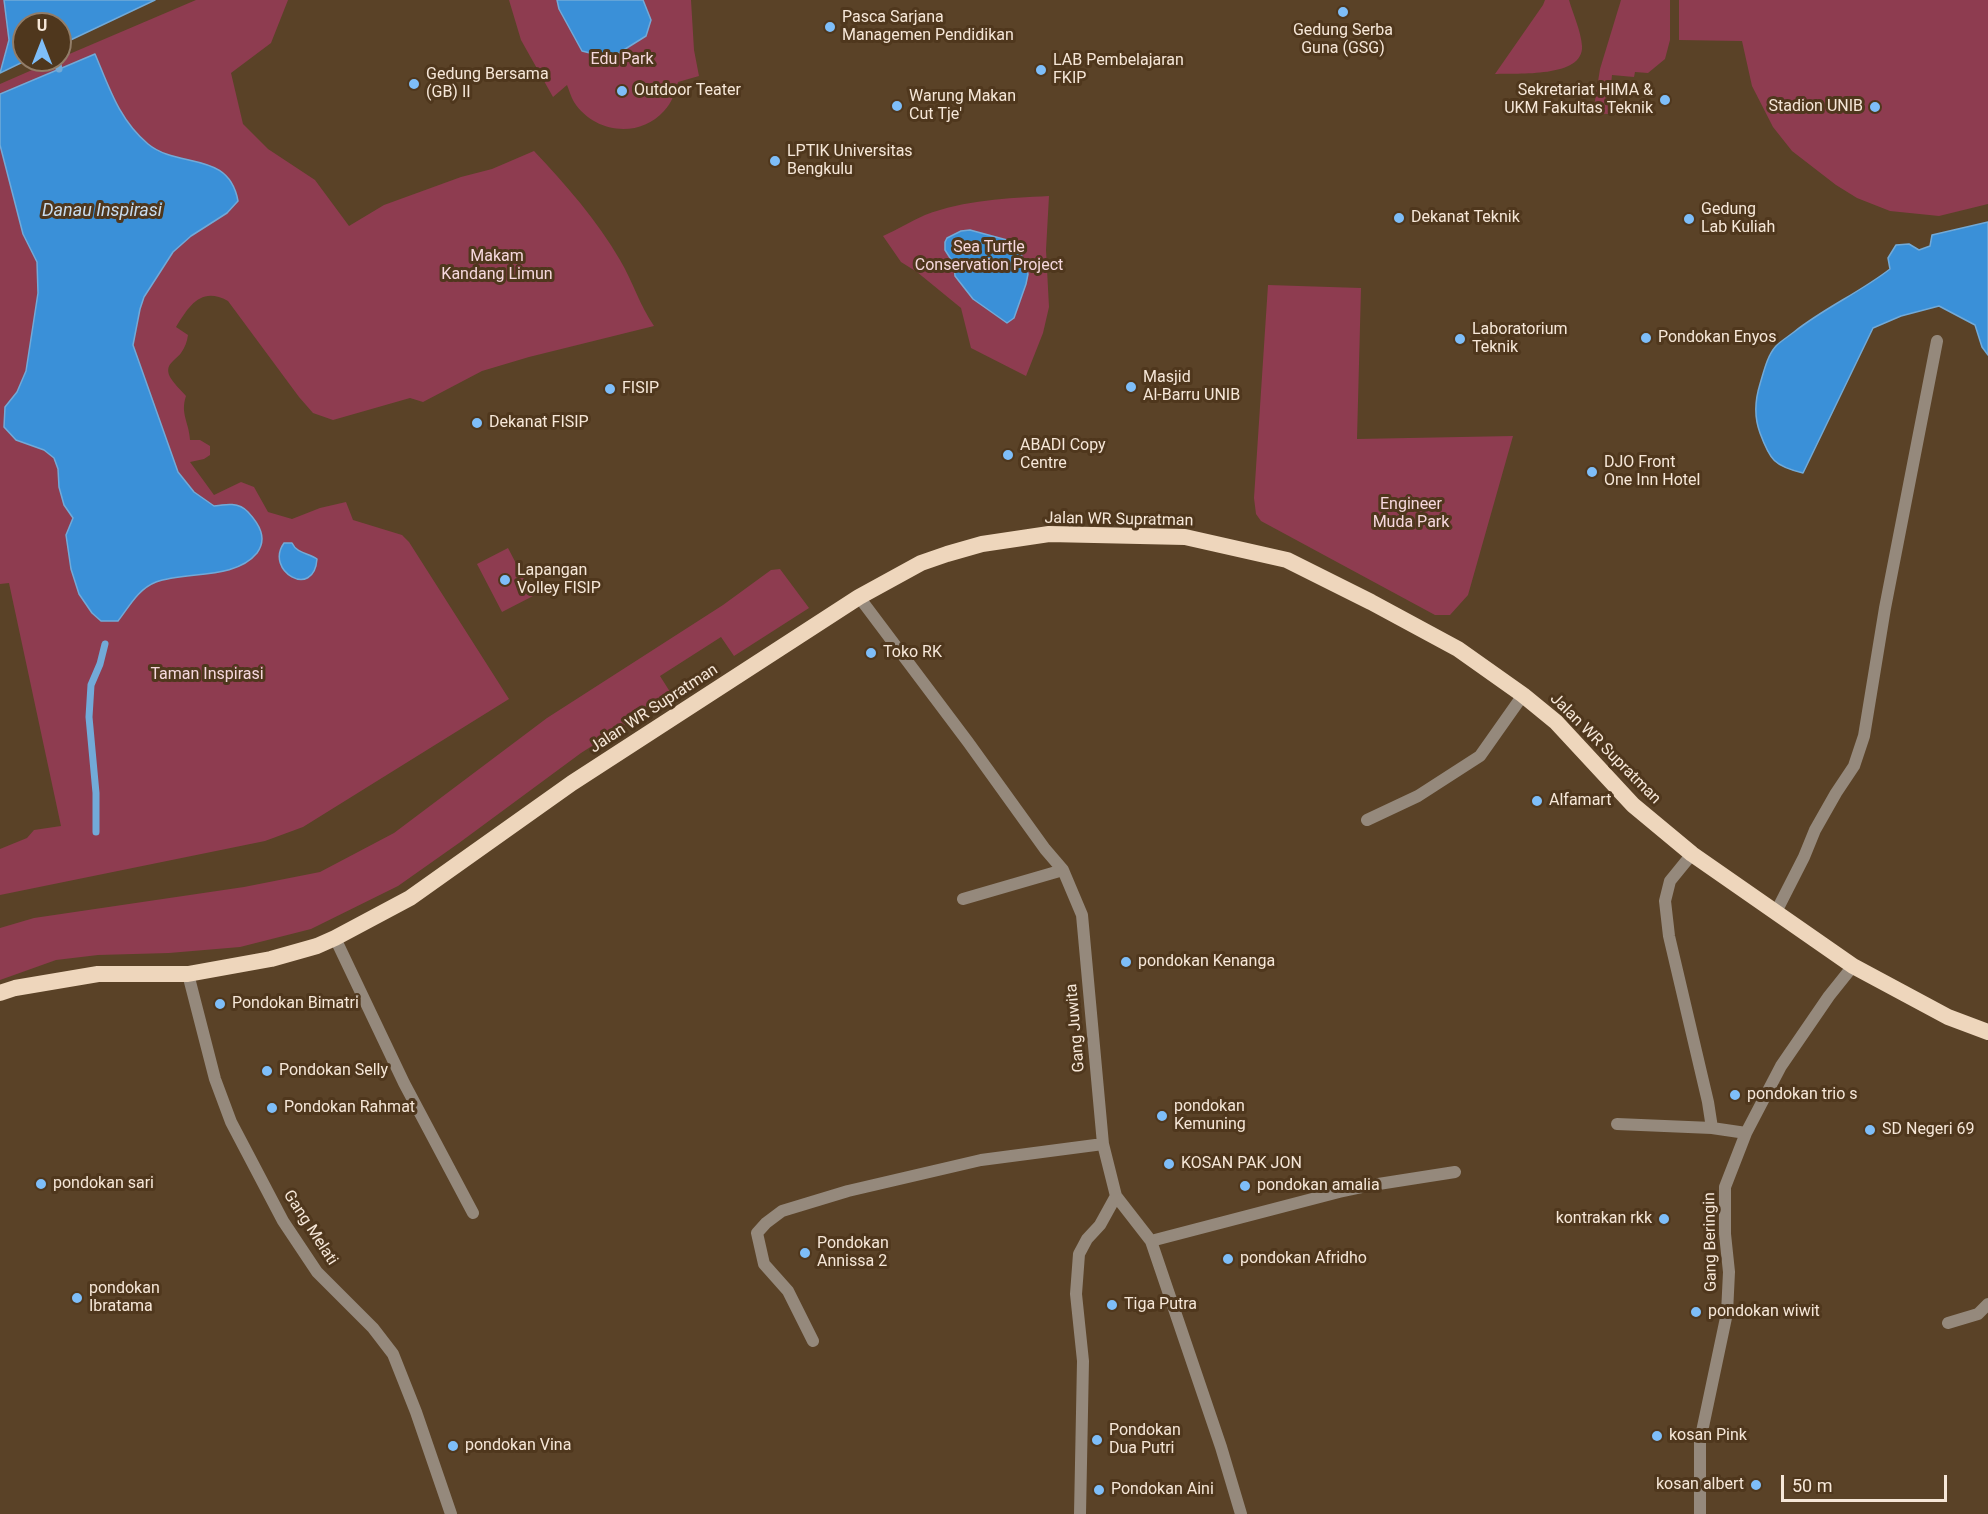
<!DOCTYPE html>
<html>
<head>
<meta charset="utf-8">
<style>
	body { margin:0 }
	#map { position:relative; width:1988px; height:1514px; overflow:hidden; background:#5a4227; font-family:Roboto,sans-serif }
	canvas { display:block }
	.north { position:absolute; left:12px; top:12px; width:60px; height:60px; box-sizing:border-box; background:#4f371d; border:2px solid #927d68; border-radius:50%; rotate:0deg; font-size:16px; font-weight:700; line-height:24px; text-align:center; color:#f6e7d8 }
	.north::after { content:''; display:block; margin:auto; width:21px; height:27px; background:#7ebef9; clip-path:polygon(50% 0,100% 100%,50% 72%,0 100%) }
	.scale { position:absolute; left:1781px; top:1475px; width:166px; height:27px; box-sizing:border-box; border:3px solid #f6e7d8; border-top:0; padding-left:8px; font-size:18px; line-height:21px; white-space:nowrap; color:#f6e7d8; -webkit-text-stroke:4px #4f371d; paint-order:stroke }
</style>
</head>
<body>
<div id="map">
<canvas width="1988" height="1514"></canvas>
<div class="north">U</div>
<div class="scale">50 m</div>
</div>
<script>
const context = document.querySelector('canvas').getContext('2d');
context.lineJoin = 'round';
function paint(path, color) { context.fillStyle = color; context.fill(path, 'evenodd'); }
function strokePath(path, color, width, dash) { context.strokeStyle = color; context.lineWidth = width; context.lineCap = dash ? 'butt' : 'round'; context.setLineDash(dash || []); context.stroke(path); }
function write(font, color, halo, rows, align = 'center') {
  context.font = font + ' Roboto,sans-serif'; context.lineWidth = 6; context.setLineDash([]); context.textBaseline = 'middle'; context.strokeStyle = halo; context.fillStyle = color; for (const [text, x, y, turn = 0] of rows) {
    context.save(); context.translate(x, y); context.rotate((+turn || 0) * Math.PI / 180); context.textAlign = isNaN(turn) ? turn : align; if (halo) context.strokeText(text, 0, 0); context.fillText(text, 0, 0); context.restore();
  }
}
const green = new Path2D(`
	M 0,0 L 4,0 L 9,40 L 0,73 Z
	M 196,0 L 288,0 L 271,43 L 231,73 L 243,124 L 268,149 L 315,180 L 349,226 L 384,205 L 461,177 L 492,169 L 534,151 C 566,185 597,220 620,260 C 633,282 640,306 654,326 L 529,357 L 482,371 L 423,402 L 410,398 L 333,420 L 313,413 L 299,397 L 228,301 C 201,286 189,306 176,327 L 188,335 C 187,342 185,347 181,353 C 175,361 164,364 170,377 C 174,384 181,390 186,396 C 180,414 189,422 190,440 L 200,440 L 210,446 L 210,455 L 204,459 L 190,462 L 214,495 L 241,482 L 254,487 L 268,512 L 292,519 L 320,508 L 346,502 L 353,520 L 402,535 L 409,542 L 509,699 L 303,827 L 265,841 L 0,895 L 0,849 L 27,838 L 34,830 L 61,826 L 9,583 L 0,584 L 0,84 L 55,60 L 60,60 L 60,58 Z
	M 509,0 L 691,0 L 694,50 L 699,76 L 678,82 C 675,92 672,103 664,111 C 639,139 594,133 574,102 C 571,97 569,90 567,85 L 553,97 L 521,40 Z
	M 1545,0 L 1569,0 C 1573,14 1581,31 1582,46 C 1584,78 1517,73 1495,74 L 1543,5 Z
	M 1621,0 L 1670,0 L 1670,40 L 1665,59 L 1648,73 L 1635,72 L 1634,77 L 1612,75 L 1608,114 L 1593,113 L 1600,69 Z
	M 1679,0 L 1988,0 L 1988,204 L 1939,216 L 1890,211 L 1857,198 L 1836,185 L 1792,151 L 1773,127 L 1752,86 L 1742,41 L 1679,40 Z
	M 1049,196 L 1046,250 L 1049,307 L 1043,333 L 1026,376 L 971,348 L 961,308 L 917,272 L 901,262 L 883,236 C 897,230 911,221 925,215 C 965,200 1007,198 1049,196 Z
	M 1268,285 L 1361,288 L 1357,439 L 1513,436 L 1468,595 L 1450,615 L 1435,615 L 1261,521 L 1256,514 L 1254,498 Z
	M 508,548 L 533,596 L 502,612 L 477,564 Z
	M 780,569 L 809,608 L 734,656 L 721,637 L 660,676 L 672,695 L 581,753 L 459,843 L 398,886 L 311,929 L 240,947 L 169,953 L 98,955 L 56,960 L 0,980 L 0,928 L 34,918 L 244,887 L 320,872 L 394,833 L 547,718 L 723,605 L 771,570 Z`);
const water = new Path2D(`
	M 4,0 L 155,0 L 60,45 L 60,24 L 24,24 L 24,60 L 27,60 L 0,73 L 9,40 Z
	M 557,0 L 643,0 L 651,20 L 646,36 L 614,56 L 598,55 L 582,51 L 559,9 Z
	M 95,54 C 109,87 119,120 148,144 C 178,169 229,150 238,201 L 227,213 L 191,236 L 173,252 L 144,297 L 140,309 L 133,345 L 178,472 L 194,492 L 214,506 C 226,504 239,502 248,512 C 259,524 268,538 257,553 C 235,580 186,571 156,582 C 138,589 129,607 118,621 L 101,621 L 92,613 L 79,594 L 71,569 L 66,535 L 73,518 L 64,505 L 59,487 L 58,469 L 54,458 L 44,450 L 16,440 L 4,427 L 5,407 L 17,392 L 26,371 L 38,293 L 37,262 L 23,234 L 0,145 L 0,94 Z
	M 1988,222 L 1988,355 L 1982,347 L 1975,325 L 1939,306 L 1901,316 L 1873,328 L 1803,473 C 1774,466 1770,460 1760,433 C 1754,417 1755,400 1760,384 C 1764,371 1767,356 1776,346 C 1781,341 1789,336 1794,332 C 1824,308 1859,293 1890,269 L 1888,258 L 1896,245 L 1909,244 L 1919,250 L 1930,246 L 1932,235 Z
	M 970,230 L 1007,240 L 1018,247 L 1023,259 L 1028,274 L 1026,284 L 1014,318 L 1007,323 L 973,299 L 955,276 L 954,264 L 945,250 L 945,242 L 947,238 L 961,231 Z
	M 284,543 L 292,543 C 297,554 309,553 317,559 C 314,600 264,571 284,543 Z`);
const stream = new Path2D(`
	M 57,60 L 59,69
	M 96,832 L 96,793 L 89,717 L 91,685 L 100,664 L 105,644`);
const minor = new Path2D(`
	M 859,597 L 968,742 L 1045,849 L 1063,870 L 1082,915 L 1103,1144 L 1116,1196 L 1100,1225 L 1087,1239 L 1079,1254 L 1076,1294 L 1083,1361 L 1080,1514
	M 1367,820 L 1418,796 L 1480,756 L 1523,695
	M 1692,854 L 1670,881 L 1665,901 L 1669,936 L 1708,1102 L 1712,1128
	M 963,899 L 1063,870
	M 1776,912 L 1804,857 L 1815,830 L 1836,793 L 1854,766 L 1864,736 L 1885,608 L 1937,341
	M 335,938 L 404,1083 L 473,1213
	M 188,974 L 215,1079 L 231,1122 L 283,1221 L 317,1272 L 373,1328 L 393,1354 L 416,1412 L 451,1514
	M 1617,1124 L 1712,1128 L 1746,1133
	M 1116,1196 L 1151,1241 L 1221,1447 L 1241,1514
	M 1151,1241 L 1339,1192 L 1372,1185 L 1455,1172
	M 1948,1323 L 1978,1314 L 1988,1304
	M 813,1341 L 788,1291 L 764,1264 L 757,1233 L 766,1223 L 782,1211 L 848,1191 L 981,1160 L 1103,1144
	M 1700,1514 L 1700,1441 L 1727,1313 L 1729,1272 L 1725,1234 L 1725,1187 L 1746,1133 L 1781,1066 L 1829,996 L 1853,966`);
const trunk = new Path2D(`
	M 0,993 L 15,988 L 98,974 L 188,974 L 271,959 L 317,946 L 335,938 L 410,898 L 572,783 L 859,597 L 921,563 L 947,554 L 982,544 L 1049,534 L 1185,537 L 1287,560 L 1371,602 L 1458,649 L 1523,695 L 1556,722 L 1633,805 L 1692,854 L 1853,966 L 1948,1017 L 1988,1032`);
const markers = [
	[1343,12,6,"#7ebef9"],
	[830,27,6,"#7ebef9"],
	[1041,70,6,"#7ebef9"],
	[414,84,6,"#7ebef9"],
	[622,91,6,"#7ebef9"],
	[1665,100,6,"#7ebef9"],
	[897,106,6,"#7ebef9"],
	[1875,107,6,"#7ebef9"],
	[775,161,6,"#7ebef9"],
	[1399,218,6,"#7ebef9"],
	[1689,219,6,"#7ebef9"],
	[1646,338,6,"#7ebef9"],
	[1460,339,6,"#7ebef9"],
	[1131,387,6,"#7ebef9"],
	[610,389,6,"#7ebef9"],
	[477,423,6,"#7ebef9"],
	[1008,455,6,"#7ebef9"],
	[1592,472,6,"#7ebef9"],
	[505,580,6,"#7ebef9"],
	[871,653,6,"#7ebef9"],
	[1537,801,6,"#7ebef9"],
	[1126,962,6,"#7ebef9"],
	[220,1004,6,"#7ebef9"],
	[267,1071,6,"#7ebef9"],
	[1735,1095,6,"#7ebef9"],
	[272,1108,6,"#7ebef9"],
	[1162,1116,6,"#7ebef9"],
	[1870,1130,6,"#7ebef9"],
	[1169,1164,6,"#7ebef9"],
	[41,1184,6,"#7ebef9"],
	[1245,1186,6,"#7ebef9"],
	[1664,1219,6,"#7ebef9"],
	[805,1253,6,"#7ebef9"],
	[1228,1259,6,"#7ebef9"],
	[77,1298,6,"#7ebef9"],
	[1112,1305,6,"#7ebef9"],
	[1696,1312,6,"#7ebef9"],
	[1657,1436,6,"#7ebef9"],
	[1097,1440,6,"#7ebef9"],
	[453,1446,6,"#7ebef9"],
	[1756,1485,6,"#7ebef9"],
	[1099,1490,6,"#7ebef9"]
];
const poiNames = [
	["Pasca Sarjana",842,18],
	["Managemen Pendidikan",842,36],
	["Gedung Serba",1343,31,"center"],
	["Guna (GSG)",1343,49,"center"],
	["LAB Pembelajaran",1053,61],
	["FKIP",1053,79],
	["Gedung Bersama",426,75],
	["(GB) II",426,93],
	["Outdoor Teater",634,91],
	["Sekretariat HIMA &",1653,91,"right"],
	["UKM Fakultas Teknik",1653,109,"right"],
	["Warung Makan",909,97],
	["Cut Tje'",909,115],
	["Stadion UNIB",1863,107,"right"],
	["LPTIK Universitas",787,152],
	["Bengkulu",787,170],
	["Gedung",1701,210],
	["Lab Kuliah",1701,228],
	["Dekanat Teknik",1411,218],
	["Laboratorium",1472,330],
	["Teknik",1472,348],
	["Pondokan Enyos",1658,338],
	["Masjid",1143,378],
	["Al-Barru UNIB",1143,396],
	["FISIP",622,389],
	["Dekanat FISIP",489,423],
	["ABADI Copy",1020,446],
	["Centre",1020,464],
	["DJO Front",1604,463],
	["One Inn Hotel",1604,481],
	["Lapangan",517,571],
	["Volley FISIP",517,589],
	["Toko RK",883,653],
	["Alfamart",1549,801],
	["pondokan Kenanga",1138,962],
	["Pondokan Bimatri",232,1004],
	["Pondokan Selly",279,1071],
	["pondokan trio s",1747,1095],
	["pondokan",1174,1107],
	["Kemuning",1174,1125],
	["Pondokan Rahmat",284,1108],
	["SD Negeri 69",1882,1130],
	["KOSAN PAK JON",1181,1164],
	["pondokan sari",53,1184],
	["pondokan amalia",1257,1186],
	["kontrakan rkk",1652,1219,"right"],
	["Pondokan",817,1244],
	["Annissa 2",817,1262],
	["pondokan Afridho",1240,1259],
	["pondokan",89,1289],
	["Ibratama",89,1307],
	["Tiga Putra",1124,1305],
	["pondokan wiwit",1708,1312],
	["Pondokan",1109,1431],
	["Dua Putri",1109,1449],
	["kosan Pink",1669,1436],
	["pondokan Vina",465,1446],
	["kosan albert",1744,1485,"right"],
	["Pondokan Aini",1111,1490]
];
const parkNames = [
	["Edu Park",622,60],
	["Sea Turtle",989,248],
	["Conservation Project",989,266],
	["Makam",497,257],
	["Kandang Limun",497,275],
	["Engineer",1411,505],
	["Muda Park",1411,523],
	["Taman Inspirasi",207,675]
];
const streetNames = [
	["Jalan WR Supratman",1119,520,1],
	["Jalan WR Supratman",654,709,-33],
	["Jalan WR Supratman",1605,749,45],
	["Gang Juwita",1076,1028,-95],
	["Gang Melati",310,1228,57],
	["Gang Beringin",1711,1242,-91]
];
const waterNames = [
	["Danau Inspirasi",102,211]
];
paint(green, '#8e3c50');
paint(water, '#3a90d8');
strokePath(water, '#72aad8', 1.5);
strokePath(stream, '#72aad8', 7);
strokePath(minor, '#95897c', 12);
strokePath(trunk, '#eed6bc', 16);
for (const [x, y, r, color] of markers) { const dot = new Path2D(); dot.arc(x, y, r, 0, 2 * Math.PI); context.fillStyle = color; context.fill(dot); strokePath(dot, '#4f371d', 2); }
write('16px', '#f6e7d8', '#4f371d', poiNames, 'left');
write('16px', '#f6d8dd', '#4f371d', parkNames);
write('16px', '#f6e7d8', '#4f371d', streetNames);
write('italic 18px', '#c7dbed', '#4f371d', waterNames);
</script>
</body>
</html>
